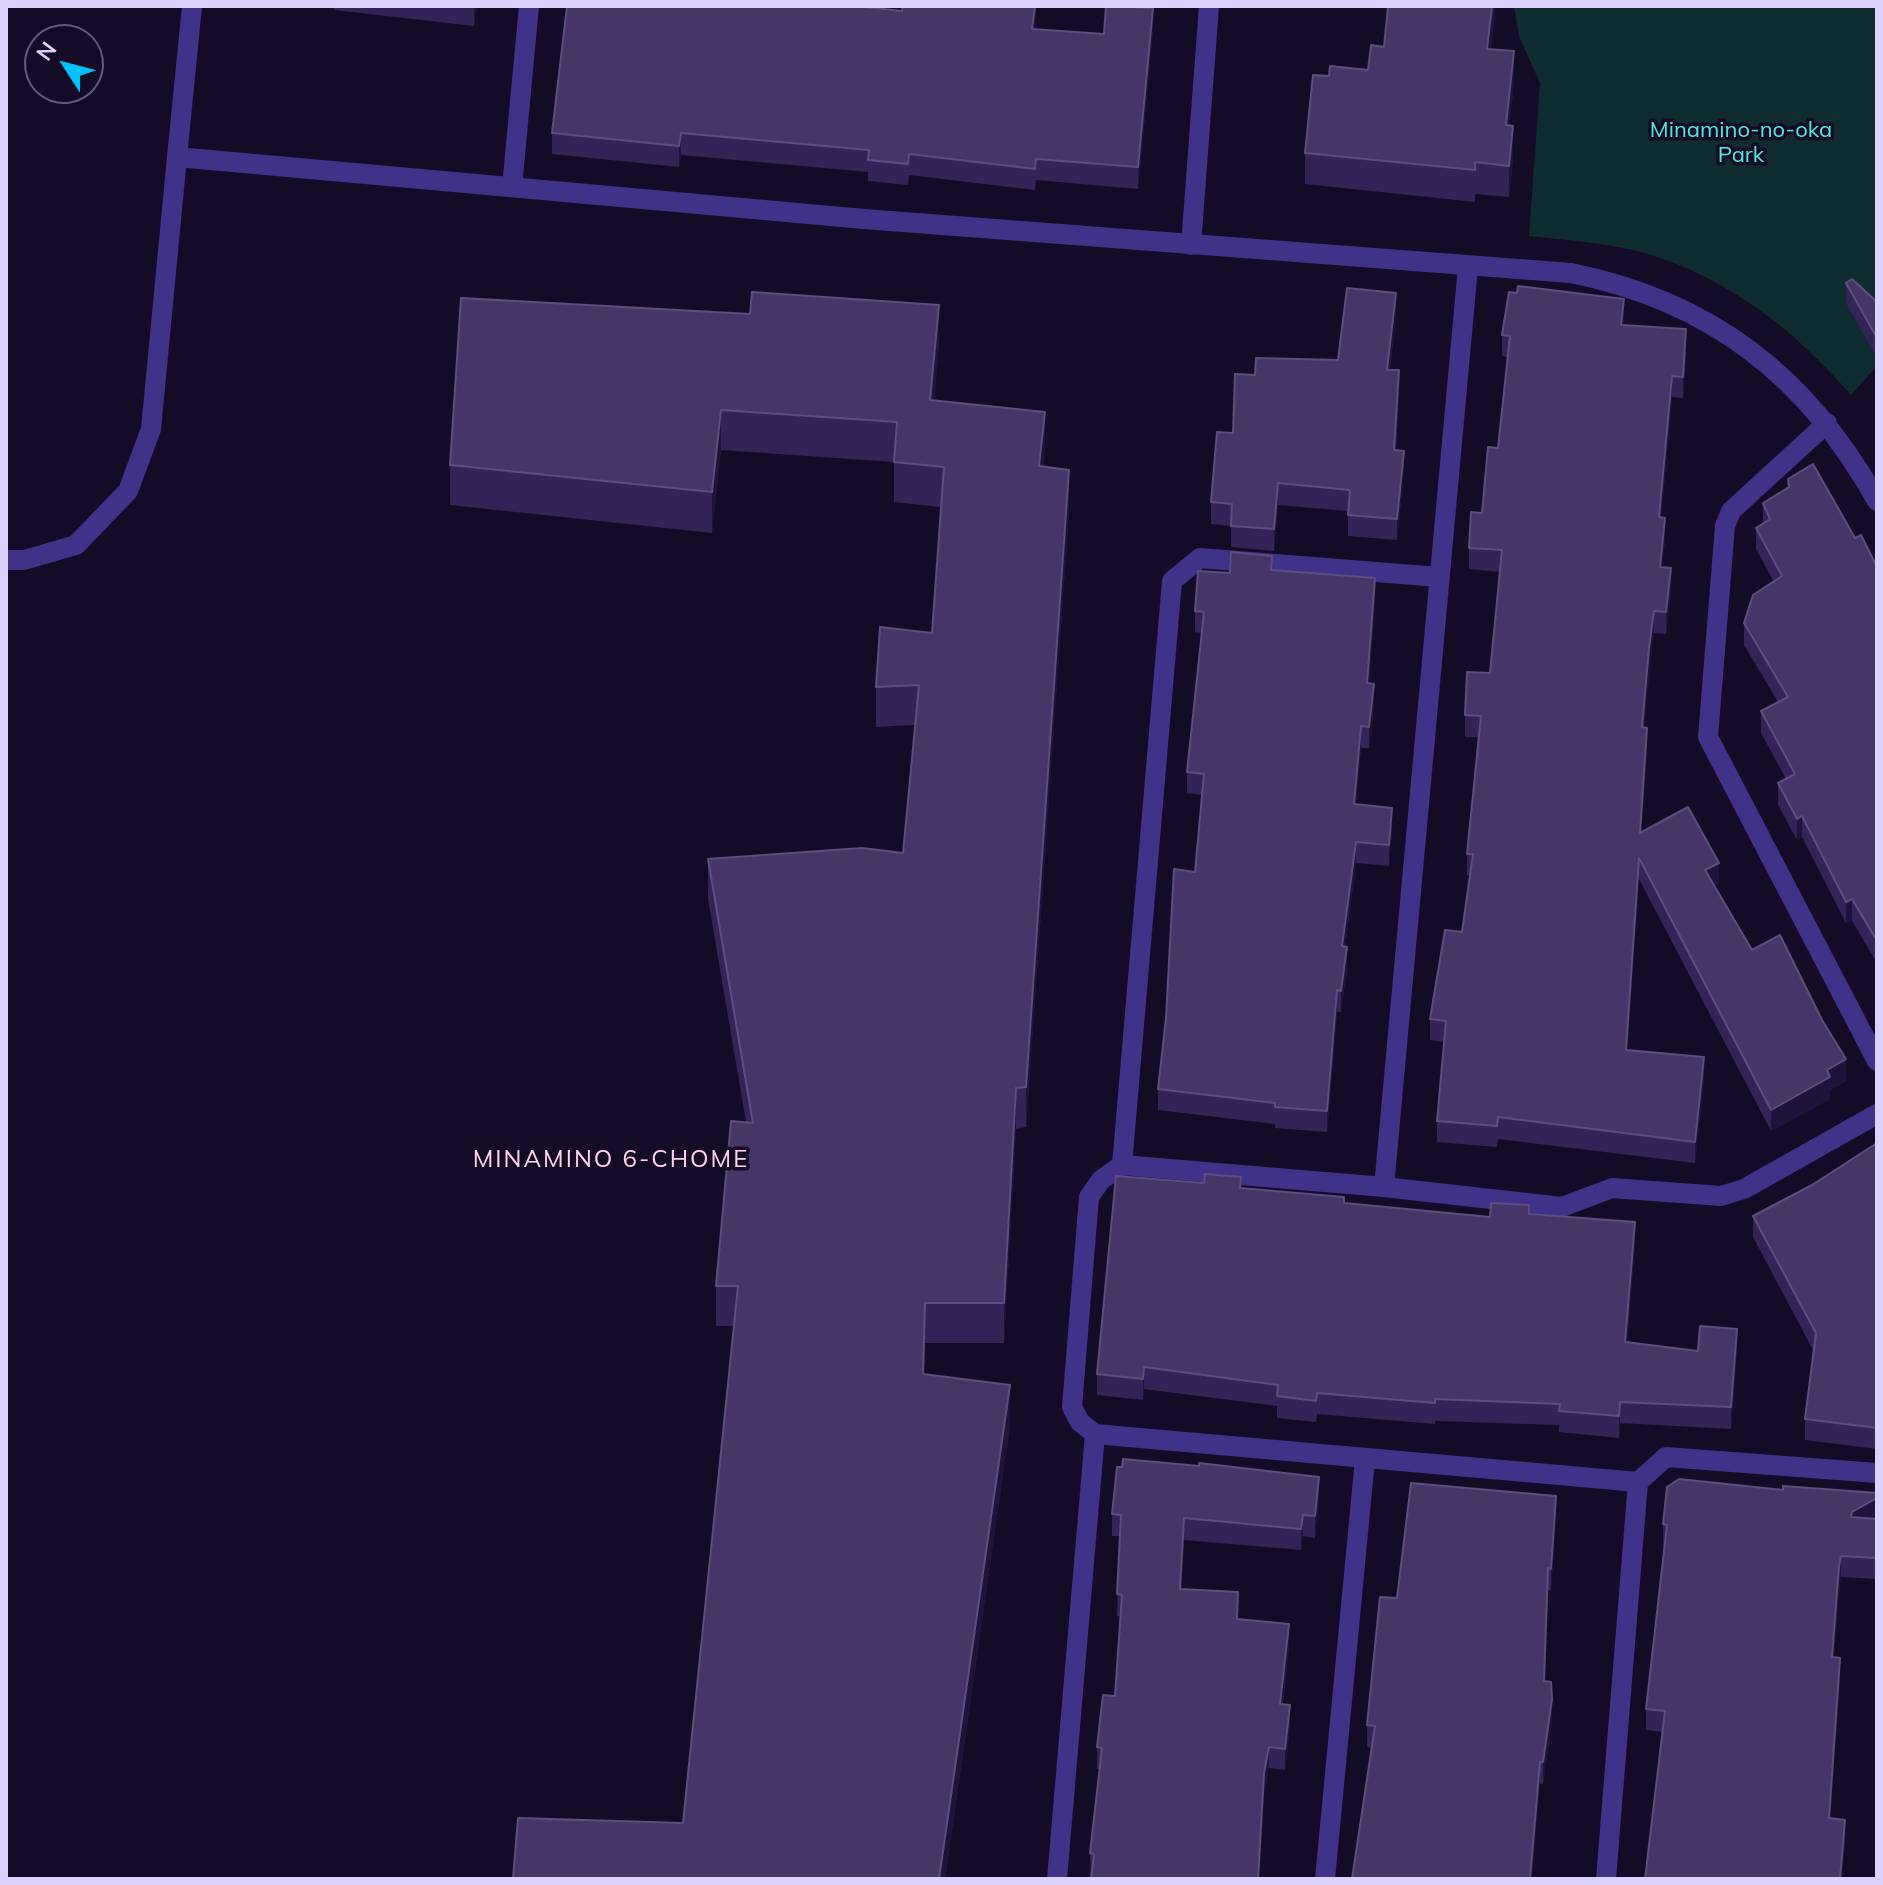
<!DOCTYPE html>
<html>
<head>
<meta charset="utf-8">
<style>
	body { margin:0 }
	#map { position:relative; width:1883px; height:1885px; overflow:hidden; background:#140c26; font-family:Mulish,sans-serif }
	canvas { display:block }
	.frame { position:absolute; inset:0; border:8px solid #dcd1ff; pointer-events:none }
	.north { position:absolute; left:24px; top:24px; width:80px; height:80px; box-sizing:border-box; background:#140c26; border:2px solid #645b7d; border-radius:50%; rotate:306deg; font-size:22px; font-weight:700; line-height:32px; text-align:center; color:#dcd1ff }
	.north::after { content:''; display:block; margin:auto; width:28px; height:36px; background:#00c1fc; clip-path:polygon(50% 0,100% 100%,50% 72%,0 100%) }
</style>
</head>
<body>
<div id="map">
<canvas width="1883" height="1885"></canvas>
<div class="frame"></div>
<div class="north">N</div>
</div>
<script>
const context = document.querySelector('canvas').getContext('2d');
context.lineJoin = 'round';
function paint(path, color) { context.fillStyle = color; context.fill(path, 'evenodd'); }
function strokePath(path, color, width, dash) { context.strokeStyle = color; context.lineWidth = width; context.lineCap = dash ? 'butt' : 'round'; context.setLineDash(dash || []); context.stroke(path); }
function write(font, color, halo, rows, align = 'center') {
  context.font = font + ' Mulish,sans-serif'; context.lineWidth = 7; context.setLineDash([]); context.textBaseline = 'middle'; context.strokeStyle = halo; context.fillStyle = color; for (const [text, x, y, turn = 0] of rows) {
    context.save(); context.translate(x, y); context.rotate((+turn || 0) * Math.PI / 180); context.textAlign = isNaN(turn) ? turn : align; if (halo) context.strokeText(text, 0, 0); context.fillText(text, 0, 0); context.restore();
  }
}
const green = new Path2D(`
	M 1514,6 L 1877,6 L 1877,366 L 1851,395 C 1795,330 1728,278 1645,253 C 1608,243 1567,240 1529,236 L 1540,83 L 1519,36 Z`);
const street = new Path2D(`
	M 177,157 L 192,6
	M 512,187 L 529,6
	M 1191,245 L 1209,6
	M 1827,423 L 1731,511 L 1725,526 L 1708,737 L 1877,1061
	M 6,560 L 24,560 L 76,545 L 128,491 L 151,429 L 177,157 L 864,219 L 1571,273 C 1711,301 1808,377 1877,501
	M 1122,1165 L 1384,1187 L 1562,1207 L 1612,1188 L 1721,1196 L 1744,1189 L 1877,1114
	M 1384,1187 L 1468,267
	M 1095,1434 L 1638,1482 L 1666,1457 L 1877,1473
	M 1057,1879 L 1095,1434 L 1080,1422 L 1072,1407 L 1089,1197 L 1101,1180 L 1122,1165 L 1172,581 L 1200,558 L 1439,577
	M 1325,1879 L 1365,1459
	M 1606,1879 L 1638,1482`);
const wall = new Path2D(`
	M 334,6 L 476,6 L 474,26 L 334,10 Z
	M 1036,6 L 1035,30 L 1104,34 L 1153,30 L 1138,189 L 1036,180 L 1035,190 L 909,175 L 908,185 L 868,181 L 868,172 L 681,155 L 679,167 L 552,154 L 552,133 L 902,11 Z
	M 1495,6 L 1491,49 L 1514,83 L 1509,126 L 1513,158 L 1509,197 L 1475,194 L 1475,202 L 1305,184 L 1305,153 L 1329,76 L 1368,70 L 1384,47 Z
	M 1846,283 L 1877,302 L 1877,358 L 1846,303 Z
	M 1517,293 L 1624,320 L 1624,326 L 1686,351 L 1683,398 L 1672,397 L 1661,517 L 1665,539 L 1662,568 L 1671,590 L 1666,634 L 1654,633 L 1649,669 L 1644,727 L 1647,749 L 1641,832 L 1719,884 L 1715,886 L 1752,950 L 1846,1081 L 1830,1090 L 1830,1099 L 1771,1131 L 1639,879 L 1627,1050 L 1704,1078 L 1695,1163 L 1498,1139 L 1497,1147 L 1437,1142 L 1437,1121 L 1444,1042 L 1430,1040 L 1430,1019 L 1462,932 L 1470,875 L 1467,875 L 1467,854 L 1478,737 L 1465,737 L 1465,715 L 1490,673 L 1500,572 L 1469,569 L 1469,548 L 1482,513 L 1498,448 L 1507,357 L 1502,356 L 1502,335 Z
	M 1396,315 L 1390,370 L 1399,392 L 1396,450 L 1404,472 L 1397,540 L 1348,536 L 1348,511 L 1278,505 L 1274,551 L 1231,547 L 1231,526 L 1211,524 L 1211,502 L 1233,433 L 1255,375 L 1338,360 Z
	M 939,345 L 934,401 L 1045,452 L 1043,466 L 1069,510 L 1026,1127 L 1016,1129 L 1004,1343 L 925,1343 L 924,1374 L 1010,1425 L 945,1879 L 513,1879 L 683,1823 L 734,1326 L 716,1326 L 716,1286 L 746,1122 L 708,899 L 708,859 L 903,853 L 915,725 L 876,727 L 876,687 L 932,633 L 941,507 L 894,502 L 894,462 L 721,450 L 712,533 L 450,505 L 450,465 Z
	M 1788,479 L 1855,538 L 1877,567 L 1877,963 L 1852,921 L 1846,923 L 1802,837 L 1797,840 L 1778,805 L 1778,783 L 1786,779 L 1761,733 L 1761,711 L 1778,702 L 1744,645 L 1744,623 L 1774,582 L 1756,549 L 1756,528 L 1763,523 L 1763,503 L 1788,487 Z
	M 1272,570 L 1375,599 L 1369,684 L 1374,706 L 1369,748 L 1361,748 L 1356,805 L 1392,829 L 1389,866 L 1356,863 L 1345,947 L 1347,968 L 1341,1012 L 1337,1012 L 1327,1132 L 1275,1128 L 1275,1124 L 1158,1110 L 1158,1089 L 1195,872 L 1202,795 L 1187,793 L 1187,772 L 1202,633 L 1195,632 L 1195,611 L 1230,573 Z
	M 1877,1143 L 1877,1449 L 1805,1440 L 1805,1419 L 1813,1350 L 1753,1237 L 1753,1216 L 1812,1185 Z
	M 1241,1188 L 1344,1203 L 1490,1217 L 1529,1214 L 1635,1243 L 1627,1343 L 1698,1351 L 1737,1350 L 1731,1429 L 1620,1423 L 1619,1438 L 1559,1432 L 1559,1425 L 1435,1421 L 1435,1424 L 1317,1414 L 1316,1422 L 1277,1418 L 1277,1406 L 1144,1389 L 1143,1400 L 1097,1395 L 1097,1374 Z
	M 1783,1490 L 1877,1493 L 1877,1579 L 1841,1577 L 1839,1587 L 1834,1657 L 1840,1679 L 1830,1819 L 1845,1841 L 1842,1879 L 1645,1879 L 1663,1732 L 1646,1730 L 1646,1709 L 1664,1546 L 1663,1545 L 1663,1524 Z
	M 1319,1498 L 1315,1538 L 1303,1536 L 1301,1550 L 1184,1540 L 1181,1589 L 1289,1646 L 1283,1704 L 1290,1727 L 1285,1770 L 1269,1768 L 1264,1794 L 1259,1879 L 1091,1879 L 1090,1853 L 1099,1769 L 1097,1769 L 1097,1747 L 1115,1696 L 1120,1616 L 1117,1616 L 1120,1536 L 1112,1536 L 1112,1514 Z
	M 1556,1517 L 1551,1590 L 1548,1590 L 1544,1681 L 1552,1721 L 1543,1784 L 1367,1747 L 1367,1725 L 1397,1598 Z`);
const shadedWall = new Path2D(`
	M 474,6 L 476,6 L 474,26 Z
	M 1035,6 L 1036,20 L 1032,51 L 1032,29 Z
	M 1492,6 L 1495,6 L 1495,18 L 1487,80 L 1487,49 Z
	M 1153,8 L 1153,30 L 1138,189 L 1138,167 Z
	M 1514,51 L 1514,83 L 1506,157 L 1506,125 Z
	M 1513,126 L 1513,158 L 1509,197 L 1509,166 Z
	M 681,133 L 681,155 L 679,167 L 679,146 Z
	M 1396,293 L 1396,315 L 1387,391 L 1387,370 Z
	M 1624,299 L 1624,320 L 1621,347 L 1621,325 Z
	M 939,305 L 939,345 L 930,441 L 930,400 Z
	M 1686,329 L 1686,351 L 1683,398 L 1683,377 Z
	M 1399,370 L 1399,392 L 1394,471 L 1394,450 Z
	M 1672,376 L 1672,397 L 1659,538 L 1659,517 Z
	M 721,410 L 721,450 L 712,533 L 712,492 Z
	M 1045,412 L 1045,452 L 1039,506 L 1039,466 Z
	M 1404,451 L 1404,472 L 1397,540 L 1397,519 Z
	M 1069,470 L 1069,510 L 1026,1127 L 1026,1087 Z
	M 1278,483 L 1278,505 L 1274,551 L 1274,529 Z
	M 1665,518 L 1665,539 L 1660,589 L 1660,567 Z
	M 1671,568 L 1671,590 L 1666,634 L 1666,612 Z
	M 1375,578 L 1375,599 L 1367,705 L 1367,683 Z
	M 1654,611 L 1654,633 L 1642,748 L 1642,727 Z
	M 1374,684 L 1374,706 L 1369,748 L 1369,727 Z
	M 1361,726 L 1361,748 L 1354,826 L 1354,804 Z
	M 1647,728 L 1647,749 L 1640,854 L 1640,833 Z
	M 1392,808 L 1392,829 L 1389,866 L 1389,845 Z
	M 1802,816 L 1802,837 L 1797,840 L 1797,819 Z
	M 1356,842 L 1356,863 L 1342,968 L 1342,946 Z
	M 1639,858 L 1639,879 L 1626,1071 L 1626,1050 Z
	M 1719,863 L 1719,884 L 1705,891 L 1705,870 Z
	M 1852,899 L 1852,921 L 1846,923 L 1846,902 Z
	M 1347,947 L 1347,968 L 1341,1012 L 1341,991 Z
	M 1337,990 L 1337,1012 L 1327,1132 L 1327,1111 Z
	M 1704,1057 L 1704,1078 L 1695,1163 L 1695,1142 Z
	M 1846,1059 L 1846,1081 L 1830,1090 L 1830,1099 L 1771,1131 L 1771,1110 L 1827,1070 Z
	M 1016,1088 L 1016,1129 L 1004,1343 L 1004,1303 Z
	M 1635,1222 L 1635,1243 L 1625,1364 L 1625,1342 Z
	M 925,1303 L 925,1343 L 923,1414 L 923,1374 Z
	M 1737,1329 L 1737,1350 L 1731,1429 L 1731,1407 Z
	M 1144,1367 L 1144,1389 L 1143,1400 L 1143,1379 Z
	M 1010,1385 L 1010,1425 L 945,1879 L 939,1879 Z
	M 1620,1402 L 1620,1423 L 1619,1438 L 1619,1416 Z
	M 1319,1477 L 1319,1498 L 1315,1538 L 1315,1516 Z
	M 1556,1496 L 1556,1517 L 1551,1590 L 1551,1569 Z
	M 1877,1498 L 1877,1519 L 1852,1533 L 1852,1512 Z
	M 1303,1515 L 1303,1536 L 1301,1550 L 1301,1529 Z
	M 1184,1518 L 1184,1540 L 1180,1610 L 1180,1589 Z
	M 1841,1556 L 1841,1577 L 1832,1678 L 1832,1657 Z
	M 1289,1624 L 1289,1646 L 1280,1726 L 1280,1704 Z
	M 1840,1658 L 1840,1679 L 1829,1840 L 1829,1818 Z
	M 1552,1699 L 1552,1721 L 1543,1784 L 1543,1762 Z
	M 1290,1705 L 1290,1727 L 1285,1770 L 1285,1749 Z
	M 1269,1747 L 1269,1768 L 1264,1794 L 1259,1879 L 1258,1879 L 1264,1773 Z
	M 1540,1762 L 1540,1783 L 1532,1879 L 1530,1879 Z
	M 1845,1820 L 1845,1841 L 1842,1879 L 1840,1879 Z`);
const building = new Path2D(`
	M 567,6 L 855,6 L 902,11 L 903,6 L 1035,6 L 1032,29 L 1104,34 L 1106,6 L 1153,8 L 1138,167 L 1036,159 L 1035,169 L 909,154 L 908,164 L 868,160 L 869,150 L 681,133 L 679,146 L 552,133 Z
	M 1388,6 L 1492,6 L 1487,49 L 1514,51 L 1506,125 L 1513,126 L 1509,166 L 1475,162 L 1475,170 L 1305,153 L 1313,75 L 1329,76 L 1330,66 L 1368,70 L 1371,45 L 1384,47 Z
	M 1852,279 L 1877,302 L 1877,338 L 1846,283 Z
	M 1518,286 L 1624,299 L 1621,325 L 1686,329 L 1683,377 L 1672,376 L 1659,517 L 1665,518 L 1660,567 L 1671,568 L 1666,612 L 1654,611 L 1649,648 L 1642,727 L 1647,728 L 1640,833 L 1688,807 L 1719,863 L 1705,870 L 1752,950 L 1780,935 L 1822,1020 L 1846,1059 L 1827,1070 L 1830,1077 L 1771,1110 L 1639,858 L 1626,1050 L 1704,1057 L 1695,1142 L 1498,1117 L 1497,1126 L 1437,1121 L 1446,1021 L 1430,1019 L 1445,930 L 1462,932 L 1473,854 L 1467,854 L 1481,716 L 1465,715 L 1467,672 L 1490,673 L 1502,550 L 1469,548 L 1471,512 L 1482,513 L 1488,447 L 1498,448 L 1510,336 L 1502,335 L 1509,292 L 1517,293 Z
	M 1347,288 L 1396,293 L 1387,370 L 1399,370 L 1394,450 L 1404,451 L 1397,519 L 1348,515 L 1350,490 L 1278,483 L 1274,529 L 1231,526 L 1232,504 L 1211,502 L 1217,432 L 1233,433 L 1235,374 L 1255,375 L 1256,358 L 1338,360 Z
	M 752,292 L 939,305 L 930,400 L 1045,412 L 1039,466 L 1069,470 L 1026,1087 L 1016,1088 L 1004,1303 L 925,1303 L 923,1374 L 1010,1385 L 939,1879 L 513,1879 L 518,1818 L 683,1823 L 738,1286 L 716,1286 L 731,1121 L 753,1123 L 708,859 L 862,848 L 903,853 L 919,685 L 876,687 L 880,627 L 932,633 L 944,467 L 894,462 L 897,422 L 721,410 L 712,492 L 450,465 L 461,298 L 750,314 Z
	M 1813,464 L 1855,538 L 1861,535 L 1877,567 L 1877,941 L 1852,899 L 1846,902 L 1802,816 L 1797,819 L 1778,783 L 1795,774 L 1761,711 L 1788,697 L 1744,623 L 1753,595 L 1782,576 L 1756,528 L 1770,519 L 1763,503 L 1789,487 L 1788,479 Z
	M 1231,552 L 1272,556 L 1271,570 L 1375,578 L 1367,683 L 1374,684 L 1369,727 L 1361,726 L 1354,804 L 1392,808 L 1389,845 L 1356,842 L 1342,946 L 1347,947 L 1341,991 L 1337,990 L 1327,1111 L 1275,1107 L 1275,1103 L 1158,1089 L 1166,1018 L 1174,869 L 1195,872 L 1204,774 L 1187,772 L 1204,612 L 1195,611 L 1198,571 L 1230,573 Z
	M 1877,1143 L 1877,1428 L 1805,1419 L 1816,1333 L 1753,1216 L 1812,1185 Z
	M 1205,1174 L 1241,1177 L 1240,1188 L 1344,1197 L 1344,1203 L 1490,1217 L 1491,1203 L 1529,1205 L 1529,1214 L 1635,1222 L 1625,1342 L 1698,1351 L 1700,1326 L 1737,1329 L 1731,1407 L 1620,1402 L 1619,1416 L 1559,1411 L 1560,1404 L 1435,1399 L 1435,1403 L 1317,1393 L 1316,1401 L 1277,1396 L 1278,1385 L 1144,1367 L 1143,1379 L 1097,1374 L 1116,1176 L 1204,1183 Z
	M 1123,1459 L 1199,1466 L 1199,1463 L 1319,1477 L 1315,1516 L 1303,1515 L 1301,1529 L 1184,1518 L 1180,1589 L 1238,1592 L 1237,1619 L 1289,1624 L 1280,1704 L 1290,1705 L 1285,1749 L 1269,1747 L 1264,1773 L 1258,1879 L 1091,1879 L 1094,1854 L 1090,1853 L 1102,1748 L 1097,1747 L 1103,1695 L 1115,1696 L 1122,1595 L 1117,1594 L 1121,1515 L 1112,1514 L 1117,1467 L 1122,1467 Z
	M 1679,1479 L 1783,1490 L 1783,1486 L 1877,1493 L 1877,1498 L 1852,1512 L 1851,1517 L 1877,1519 L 1877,1558 L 1841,1556 L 1839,1566 L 1832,1657 L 1840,1658 L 1829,1818 L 1845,1820 L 1840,1879 L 1645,1879 L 1665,1711 L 1646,1709 L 1667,1525 L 1663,1524 L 1667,1487 Z
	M 1411,1483 L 1556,1496 L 1551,1569 L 1548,1568 L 1544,1681 L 1551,1682 L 1552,1699 L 1543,1762 L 1540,1762 L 1530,1879 L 1352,1879 L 1375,1726 L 1367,1725 L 1380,1597 L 1397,1598 Z`);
const parkNames = [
	["Minamino-no-oka",1741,130],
	["Park",1741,155]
];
const neighbourhoodNames = [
	["MINAMINO 6-CHOME",611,1160]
];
paint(green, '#0f2d30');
strokePath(street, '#413289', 20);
paint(wall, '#342356');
paint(shadedWall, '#1f123b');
paint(building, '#463668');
strokePath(building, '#5d4e80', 2);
write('22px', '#51ebd9', '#140c26', parkNames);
context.letterSpacing = '2px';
write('24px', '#ffd3e9', '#140c26', neighbourhoodNames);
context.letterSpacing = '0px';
</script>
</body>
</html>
